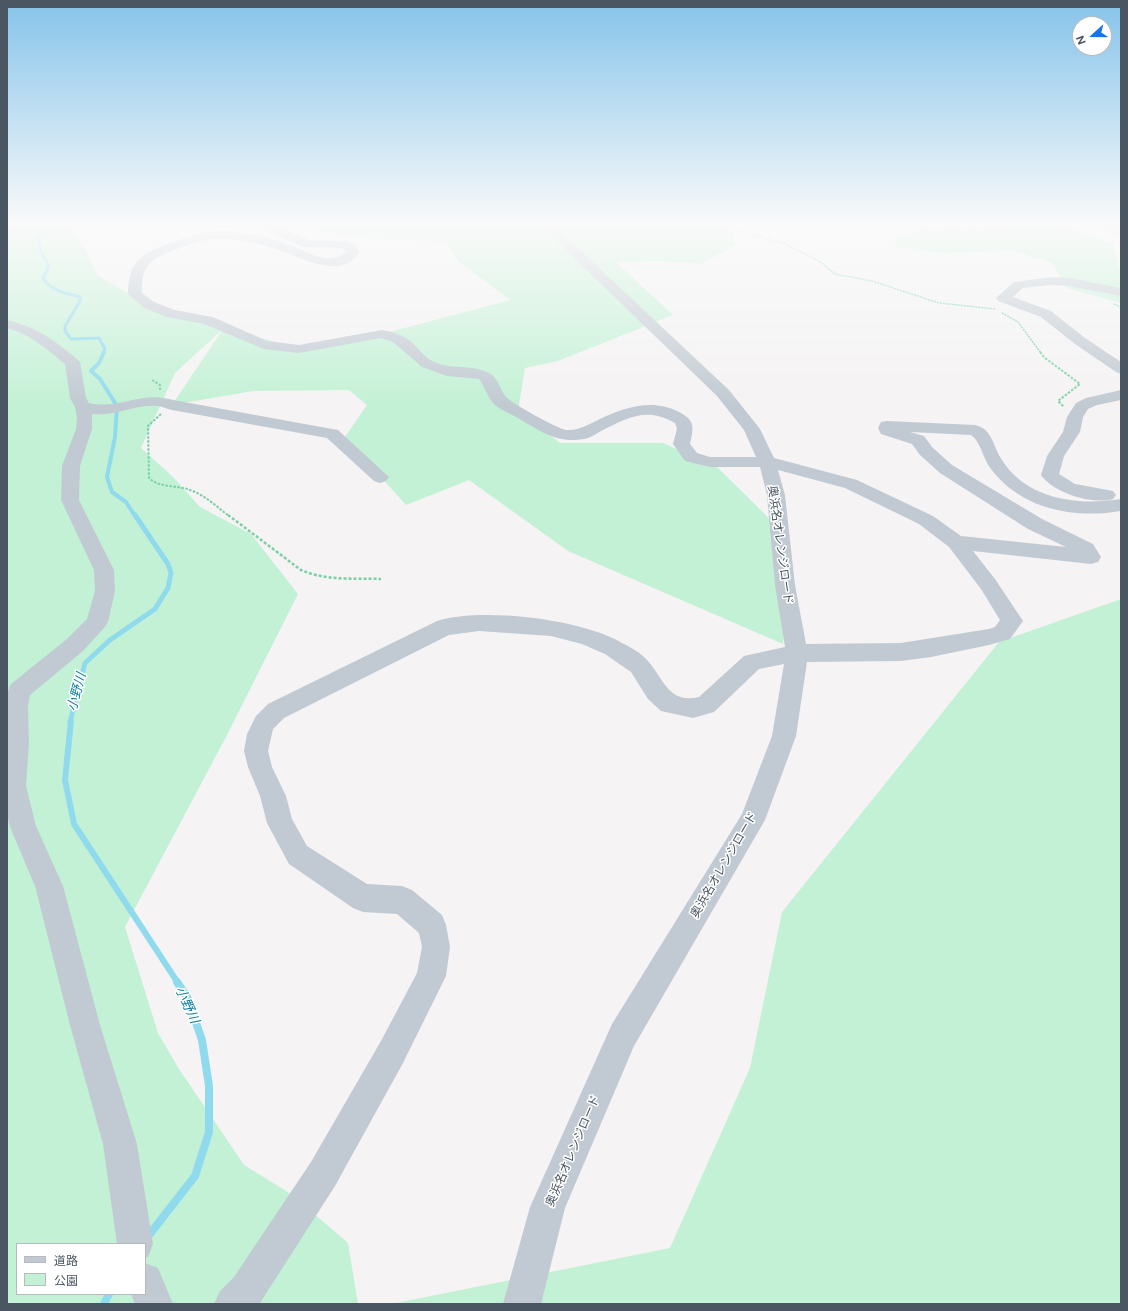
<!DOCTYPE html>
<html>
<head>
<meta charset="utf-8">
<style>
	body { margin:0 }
	#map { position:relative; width:1128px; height:1311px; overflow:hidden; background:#f5f3f3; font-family:Figtree,"Noto Sans JP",sans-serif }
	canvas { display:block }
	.frame { position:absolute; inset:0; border:8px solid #4a5661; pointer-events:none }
	.legend { position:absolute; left:16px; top:1243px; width:130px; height:52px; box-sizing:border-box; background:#fff; border:1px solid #b7bbc0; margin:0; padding:5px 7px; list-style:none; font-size:12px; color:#4a5661 }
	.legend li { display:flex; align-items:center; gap:8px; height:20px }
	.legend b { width:20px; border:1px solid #b7bbc0 }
	.north { position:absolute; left:1072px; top:16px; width:40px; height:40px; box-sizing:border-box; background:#fff; border:1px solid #b7bbc0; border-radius:50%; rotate:249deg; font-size:11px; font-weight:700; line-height:16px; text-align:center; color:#4a5661 }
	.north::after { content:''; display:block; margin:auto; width:14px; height:18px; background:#1a73e8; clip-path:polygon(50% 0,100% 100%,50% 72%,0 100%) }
</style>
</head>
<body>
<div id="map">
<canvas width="1128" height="1311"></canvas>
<div class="frame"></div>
<ul class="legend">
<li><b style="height:5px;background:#c1cad2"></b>道路</li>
<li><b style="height:11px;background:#c3f1d5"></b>公園</li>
</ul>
<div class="north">N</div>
</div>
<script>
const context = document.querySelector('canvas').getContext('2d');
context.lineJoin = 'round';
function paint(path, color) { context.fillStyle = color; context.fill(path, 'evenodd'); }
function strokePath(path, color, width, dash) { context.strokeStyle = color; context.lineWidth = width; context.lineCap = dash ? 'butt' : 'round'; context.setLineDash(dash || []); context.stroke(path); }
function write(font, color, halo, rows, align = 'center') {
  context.font = font + ' Figtree,"Noto Sans JP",sans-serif'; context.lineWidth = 3; context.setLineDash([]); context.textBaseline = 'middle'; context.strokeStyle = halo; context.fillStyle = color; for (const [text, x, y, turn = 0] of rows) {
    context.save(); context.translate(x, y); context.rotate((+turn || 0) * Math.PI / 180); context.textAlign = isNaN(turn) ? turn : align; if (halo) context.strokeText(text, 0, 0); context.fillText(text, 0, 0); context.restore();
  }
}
const green = new Path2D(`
	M 7,223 L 64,223 L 75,228 L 98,276 L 149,305 L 299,349 L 382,334 L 510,300 L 459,262 L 446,241 C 394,240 340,241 291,223 L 714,223 L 733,232 L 735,245 L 701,264 L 659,261 L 616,262 L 673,315 L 558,361 L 525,368 L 518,411 L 560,443 L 663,443 L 717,467 L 788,537 L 783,644 L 568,551 L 469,480 L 406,505 L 345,437 L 367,405 L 349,390 L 253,391 L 172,405 L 223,329 L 175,373 L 141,448 L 172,476 L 200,507 L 251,534 L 298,594 L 227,735 L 125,927 L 158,1033 L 179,1069 L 244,1165 L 291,1194 L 348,1243 L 358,1304 L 7,1304 ZM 17,1244 L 145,1244 L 145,1294 L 17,1294 Z
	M 1001,223 L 1060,223 L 1113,244 L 1121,272 L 1121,303 L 1067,288 L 1052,263 L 1011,250 L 945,253 L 895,247 L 897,236 L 923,229 L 982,230 Z
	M 1082,223 L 1121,223 L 1121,238 Z
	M 1121,599 L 1121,1304 L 391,1304 L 670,1248 L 750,1068 L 782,912 L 999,642 Z`);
const streamFar4 = new Path2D(`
	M 28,223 L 37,231 L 41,252 L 49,266 L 43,278 C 51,291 66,293 80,297 L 80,301 L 65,326 L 65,331 L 71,339 L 99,338 L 105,349 L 103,353`);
const streamFar3 = new Path2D(`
	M 104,352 L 99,363 L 91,371 L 100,379 L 117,406 L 115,437 L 107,477 L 112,492 L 126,502 L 135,516`);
const streamFar2 = new Path2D(`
	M 70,722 L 85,663 L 110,640 L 155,609 L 168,588 L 171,573 L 168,564 L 135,515`);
const streamFar1 = new Path2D(`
	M 71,721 L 65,780 L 74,824 L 178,983`);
const stream = new Path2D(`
	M 142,1244 L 195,1176 L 209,1132 L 209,1086 L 202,1040 L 187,997 L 177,982
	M 104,1304 L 109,1294`);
const pathFar2 = new Path2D(`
	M 722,223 L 738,230 L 785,244 L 819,261 L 835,274 L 872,281 L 939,303 L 995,309
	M 920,223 C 938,227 955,230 974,227 L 973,223
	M 974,227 L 987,223
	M 1114,304 L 1121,307
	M 1002,313 L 1018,322 L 1041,353`);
const pathFar1 = new Path2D(`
	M 1040,352 L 1045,358 L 1080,384 L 1058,401 L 1064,407
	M 152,380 L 160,385 L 160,391
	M 161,414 L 148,426 L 149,478 C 159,488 177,485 190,490 C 205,495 217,507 229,516`);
const path = new Path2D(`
	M 228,515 L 301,570 C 326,581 354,578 381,579`);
const minor = new Path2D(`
	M 252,223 L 268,223 L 309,240 L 346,241 L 355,244 L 360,252 C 340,282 300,256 276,249 C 261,244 244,240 228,239 C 207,237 189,244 169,252 C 148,260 141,269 142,293 L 154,302 L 175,310 L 213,317 L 267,341 L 299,345 L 382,330 C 389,331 396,333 402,336 C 414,341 421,355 432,361 C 450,370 471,364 489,373 C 498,377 500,390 506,397 C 511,403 558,429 566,430 C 579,431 589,424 600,419 C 624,407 653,398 679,412 C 695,420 694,427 690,444 L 697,453 L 710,457 L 756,457 L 744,430 L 717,396 L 538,223 L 551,223 L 729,390 L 760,429 L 774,458 L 857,480 L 933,516 L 961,536 L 1066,547 L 1028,529 L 940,473 L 920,455 L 912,444 L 881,434 L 878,428 L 881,422 L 887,421 L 975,425 C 993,429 993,447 1002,460 C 1027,500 1079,506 1121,499 L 1121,511 C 1073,519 1021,509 991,469 C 983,459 981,442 971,435 L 910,432 L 924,436 L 932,447 L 952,465 L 1042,519 L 1093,544 L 1101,557 L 1098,562 L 1091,564 L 973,551 L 995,579 L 1023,621 L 1010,639 L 989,645 L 931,657 L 901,661 L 807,662 L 796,736 L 765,820 L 634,1046 L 565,1208 L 541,1304 L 503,1304 L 530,1207 L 612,1024 L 742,814 L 772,736 L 784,664 L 759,669 L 714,712 L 693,718 L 661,711 L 648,699 L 631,672 L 605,654 L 582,644 L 551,636 L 479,631 L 449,635 L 284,718 L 273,729 L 268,751 L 272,767 L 286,796 L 292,819 L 307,846 L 367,884 L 402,886 L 412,890 L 442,915 L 446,925 L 450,947 L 446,976 L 403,1063 L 335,1186 L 260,1303 L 214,1304 L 220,1291 L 234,1277 L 311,1162 L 381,1041 L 417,973 L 422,947 L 419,933 L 397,914 L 363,912 L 353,908 L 289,864 L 267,823 L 260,796 L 248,767 L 244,751 L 247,734 L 256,716 L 268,704 L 437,621 C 481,607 582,619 622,643 C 630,647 641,653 647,660 C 664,678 667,704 699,697 L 744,656 L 785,647 L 775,585 L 767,495 L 760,467 L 710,467 L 685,461 L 673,444 L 677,429 L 675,423 C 647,407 629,417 603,430 C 597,433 591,438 584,439 C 556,444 539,430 516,417 C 509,413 501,410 495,405 C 488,399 485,387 479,379 L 447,376 L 422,367 L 393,342 L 381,338 L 299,353 L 264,349 L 204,324 L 167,317 L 144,308 L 128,294 C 128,267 137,256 162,246 C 183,238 205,230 227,231 C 248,233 271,238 290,245 C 301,249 312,256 325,258 C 333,259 341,257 347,251 L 341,248 L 303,247 L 254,225 ZM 778,470 L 845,488 L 919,524 L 949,547 L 981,589 L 1000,620 L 995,627 L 989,629 L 901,643 L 806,644 L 795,585 L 785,495 Z
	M 1102,223 L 1121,223 L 1121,228 C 1115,229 1110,227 1104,225 Z
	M 1051,277 L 1069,278 L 1121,288 L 1121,296 L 1069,286 L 1051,285 L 1023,288 L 1013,297 L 1051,311 L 1085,338 L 1121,362 L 1121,374 L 1116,372 L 1075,344 L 1041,317 L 998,301 L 996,298 L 1014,282 Z
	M 7,320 C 37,327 54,340 77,359 L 80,362 L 86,398 L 89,403 C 120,410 141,390 173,400 L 332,429 L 338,430 L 389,477 L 386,481 L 380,483 L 374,481 L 327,438 L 172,410 C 167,409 162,406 157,406 C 135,404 115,417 92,414 L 92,429 L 80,466 L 79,500 L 114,570 L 115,591 L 108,622 L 104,628 L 83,651 L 30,695 L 28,707 L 29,744 L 26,786 L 36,826 L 63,886 L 100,1025 L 137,1144 L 153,1244 L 148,1257 L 145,1258 L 145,1244 L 117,1244 L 103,1144 L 70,1025 L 35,886 L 10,827 L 7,814 L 8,691 L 11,684 L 67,639 L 87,619 L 95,591 L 94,570 L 61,500 L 62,466 L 76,429 L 77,418 L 75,407 L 70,398 L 65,364 C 47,349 30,334 7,328 Z
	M 1121,390 L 1121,400 L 1097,405 L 1088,409 L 1083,417 L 1080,432 L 1064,456 L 1059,474 L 1075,484 L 1113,491 L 1116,495 L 1113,499 C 1093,505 1053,493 1041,475 L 1047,456 L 1063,432 L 1067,417 L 1076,403 L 1086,398 Z
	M 145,1263 L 158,1268 L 173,1304 L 135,1304 L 131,1294 L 145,1294 Z`);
const streetNames = [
	["奥浜名オレンジロード",780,545,82],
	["奥浜名オレンジロード",724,865,-60],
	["奥浜名オレンジロード",573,1151,-67]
];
const waterNames = [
	["小野川",77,692,-75],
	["小野川",187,1005,65]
];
paint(green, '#c3f1d5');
strokePath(streamFar4, '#90daee', 3);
strokePath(streamFar3, '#90daee', 4);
strokePath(streamFar2, '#90daee', 5);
strokePath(streamFar1, '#90daee', 6);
strokePath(stream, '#90daee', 8);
strokePath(pathFar2, '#7ad0a6', 1.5, [2, 1]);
strokePath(pathFar1, '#7ad0a6', 2, [2.5, 1.5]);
strokePath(path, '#7ad0a6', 2.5, [3, 2]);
paint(minor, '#c1cad2');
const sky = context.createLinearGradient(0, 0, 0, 406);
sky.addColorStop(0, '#85c3ea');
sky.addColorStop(0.55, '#fafafa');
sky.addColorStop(1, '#fafafa00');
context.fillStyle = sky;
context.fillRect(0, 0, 1128, 406);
write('12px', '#4a5661', '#fff', streetNames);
write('italic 13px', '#0c7c9b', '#fff', waterNames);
</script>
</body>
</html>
